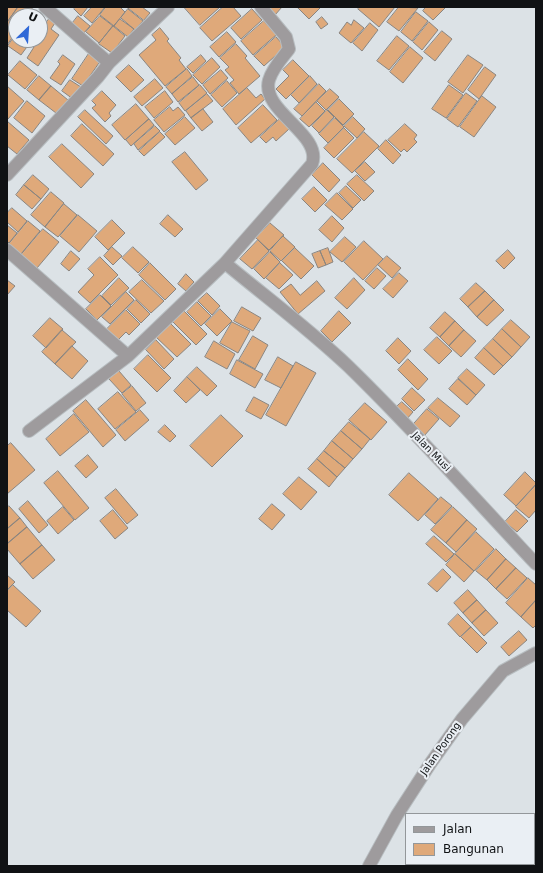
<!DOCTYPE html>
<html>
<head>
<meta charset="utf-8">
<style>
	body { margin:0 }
	#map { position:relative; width:543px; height:873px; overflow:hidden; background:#dce2e6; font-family:"DejaVu Sans",sans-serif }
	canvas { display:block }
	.frame { position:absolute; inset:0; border:8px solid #101214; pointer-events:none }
	.legend { position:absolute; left:405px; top:813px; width:130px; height:52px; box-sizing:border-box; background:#eaeff4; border:1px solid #93979a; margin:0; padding:5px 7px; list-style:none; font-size:12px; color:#101214 }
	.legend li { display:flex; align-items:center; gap:8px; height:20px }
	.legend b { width:20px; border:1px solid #93979a }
	.north { position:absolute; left:8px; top:8px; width:40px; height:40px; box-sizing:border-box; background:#eaeff4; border:1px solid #93979a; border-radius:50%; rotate:25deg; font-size:11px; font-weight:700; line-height:16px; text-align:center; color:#101214 }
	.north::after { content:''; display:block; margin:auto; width:14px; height:18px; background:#3069d7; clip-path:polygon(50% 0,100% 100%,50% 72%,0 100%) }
</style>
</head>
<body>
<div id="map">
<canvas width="543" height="873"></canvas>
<div class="frame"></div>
<ul class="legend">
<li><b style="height:5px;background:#9e9b9d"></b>Jalan</li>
<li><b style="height:11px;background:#dfa97a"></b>Bangunan</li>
</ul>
<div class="north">U</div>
</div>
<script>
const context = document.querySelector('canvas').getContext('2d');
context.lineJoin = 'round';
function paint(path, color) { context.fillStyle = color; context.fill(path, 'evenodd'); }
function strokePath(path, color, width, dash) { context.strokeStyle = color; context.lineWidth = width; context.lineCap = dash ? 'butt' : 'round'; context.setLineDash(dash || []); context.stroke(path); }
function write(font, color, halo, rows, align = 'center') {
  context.font = font + ' "DejaVu Sans",sans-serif'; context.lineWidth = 4; context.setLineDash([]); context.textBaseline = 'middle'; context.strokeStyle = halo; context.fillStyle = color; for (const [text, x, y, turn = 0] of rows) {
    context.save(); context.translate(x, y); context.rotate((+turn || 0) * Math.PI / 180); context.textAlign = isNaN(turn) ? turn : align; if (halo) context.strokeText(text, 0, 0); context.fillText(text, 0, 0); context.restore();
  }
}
const building = new Path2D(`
	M 7,7 L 18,7 L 7,22 Z
	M 18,7 L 33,7 L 27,16 L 16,16 L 16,32 L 7,45 L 7,23 Z
	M 76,7 L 88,7 L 81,16 L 74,9 Z
	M 92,7 L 105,7 L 92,23 L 84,16 Z
	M 106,7 L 120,7 L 125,12 L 114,26 L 100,15 Z
	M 127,7 L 142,7 L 150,13 L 144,20 Z
	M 184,7 L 220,7 L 200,25 Z
	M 223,7 L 233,7 L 241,16 L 212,41 L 200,28 Z
	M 267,7 L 282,7 L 275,15 Z
	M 299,7 L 321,7 L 309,19 L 298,8 Z
	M 360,7 L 395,7 L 379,27 L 358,9 Z
	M 399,7 L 418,8 L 399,31 L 387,22 Z
	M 426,7 L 446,7 L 433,20 L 423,11 Z
	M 128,9 L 143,21 L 135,30 L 121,18 Z
	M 252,9 L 262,20 L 241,39 L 231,28 Z
	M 416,12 L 428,21 L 412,41 L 401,32 Z
	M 78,16 L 90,26 L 83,34 L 71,25 Z
	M 100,16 L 113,26 L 99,43 L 86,32 Z
	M 322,17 L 328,24 L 321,29 L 316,22 Z
	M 49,19 L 55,23 L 51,29 L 59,35 L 38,66 L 27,58 L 34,47 L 31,45 L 34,40 L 40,40 L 40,31 Z
	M 120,19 L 134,29 L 128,37 L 114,26 Z
	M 354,20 L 364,28 L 351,43 L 339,33 L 347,22 L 351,25 Z
	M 264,21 L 276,35 L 253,55 L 241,41 Z
	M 429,22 L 438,30 L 422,50 L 413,42 Z
	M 370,23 L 378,30 L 362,51 L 353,43 Z
	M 113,26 L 125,36 L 112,53 L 99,44 Z
	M 160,28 L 169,39 L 167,41 L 181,58 L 179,60 L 186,69 L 165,86 L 139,55 L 156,40 L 152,35 Z
	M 442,31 L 452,39 L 435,61 L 424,52 Z
	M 227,32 L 236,42 L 219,57 L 210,47 Z
	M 16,34 L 16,40 L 32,40 L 21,55 L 8,46 Z
	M 397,36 L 409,46 L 389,70 L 377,61 Z
	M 276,37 L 285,47 L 264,66 L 254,56 Z
	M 236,44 L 247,56 L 245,58 L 260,76 L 239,94 L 230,83 L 234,80 L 225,70 L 229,67 L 220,58 Z
	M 410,47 L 423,58 L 403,83 L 390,72 Z
	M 90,52 L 101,60 L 83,86 L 72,79 Z
	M 63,55 L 75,64 L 61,85 L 50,78 L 60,64 L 58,62 Z
	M 201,55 L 206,61 L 193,73 L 187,67 Z
	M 468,55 L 483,65 L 463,93 L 448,82 Z
	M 212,58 L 220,67 L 202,84 L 193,75 Z
	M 293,60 L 309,76 L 286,99 L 276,89 L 289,76 L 283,70 Z
	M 20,61 L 37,75 L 25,89 L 8,75 Z
	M 129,65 L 144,80 L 131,92 L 116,77 Z
	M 485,67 L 496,75 L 479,99 L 468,90 Z
	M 187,69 L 192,76 L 172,94 L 166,87 Z
	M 221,70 L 228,78 L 210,94 L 203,85 Z
	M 39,76 L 51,86 L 39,100 L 27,90 Z
	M 310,76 L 317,84 L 299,103 L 291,95 Z
	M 193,77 L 199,85 L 178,102 L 172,94 Z
	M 155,79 L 163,88 L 142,106 L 134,97 Z
	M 70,80 L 81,87 L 73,99 L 62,91 Z
	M 227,81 L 237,93 L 222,107 L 211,95 Z
	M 319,84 L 326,91 L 302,116 L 294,109 Z
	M 200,85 L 207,93 L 185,111 L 179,103 Z
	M 449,85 L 463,95 L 446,118 L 432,109 Z
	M 7,86 L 24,101 L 8,119 L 7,118 Z
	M 51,86 L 68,100 L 56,113 L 39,100 Z
	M 247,88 L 256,98 L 261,94 L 265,99 L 236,125 L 223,109 Z
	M 330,89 L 339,97 L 326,110 L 317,101 Z
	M 102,91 L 116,105 L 109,113 L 111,116 L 105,122 L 92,108 L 96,105 L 92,101 Z
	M 165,91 L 173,102 L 154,118 L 145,107 Z
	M 466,93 L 477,101 L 458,127 L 447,119 Z
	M 207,94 L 213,101 L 191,118 L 186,111 Z
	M 482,96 L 496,107 L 474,137 L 460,127 Z
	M 339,99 L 354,114 L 343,125 L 328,110 Z
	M 27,101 L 45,116 L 32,133 L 14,118 Z
	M 316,102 L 325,111 L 309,127 L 300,119 Z
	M 136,104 L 149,119 L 125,140 L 112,125 Z
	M 263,105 L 277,120 L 251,143 L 238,128 Z
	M 170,107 L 173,111 L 178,107 L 185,115 L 164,132 L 154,120 Z
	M 203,109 L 213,122 L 202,131 L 191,118 Z
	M 85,110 L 113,136 L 106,144 L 78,117 Z
	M 327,110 L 334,117 L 319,133 L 312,126 Z
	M 185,117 L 195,128 L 175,145 L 165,134 Z
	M 353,117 L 365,129 L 357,138 L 344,126 Z
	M 335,118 L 344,127 L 328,143 L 319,134 Z
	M 149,119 L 154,125 L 131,146 L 126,140 Z
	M 280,119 L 289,129 L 276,141 L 273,137 L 266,143 L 260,137 Z
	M 7,121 L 29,140 L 17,154 L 7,146 Z
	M 82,124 L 114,154 L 103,166 L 71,136 Z
	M 405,124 L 417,135 L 414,139 L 417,142 L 407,152 L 404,149 L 401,152 L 388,140 Z
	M 155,126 L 160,131 L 138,150 L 134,144 Z
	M 344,128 L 354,138 L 334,158 L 324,148 Z
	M 160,132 L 165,137 L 144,156 L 139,151 Z
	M 364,132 L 379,146 L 352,173 L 337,159 Z
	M 386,140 L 401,155 L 393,164 L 378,149 Z
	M 62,144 L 94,174 L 81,188 L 49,157 Z
	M 185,152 L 208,180 L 196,190 L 172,162 Z
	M 365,162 L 375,172 L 365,181 L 355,171 Z
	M 323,163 L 340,180 L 329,192 L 312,175 Z
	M 33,175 L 49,189 L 41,199 L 24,185 Z
	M 357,175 L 374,191 L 364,201 L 347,184 Z
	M 24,185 L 41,199 L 32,209 L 16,195 Z
	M 346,186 L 361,200 L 353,208 L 339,193 Z
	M 314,187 L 327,200 L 315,212 L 302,199 Z
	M 51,192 L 64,203 L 45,227 L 31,215 Z
	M 337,193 L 353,209 L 342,220 L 325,205 Z
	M 64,204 L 77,215 L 58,237 L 45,227 Z
	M 12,208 L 27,221 L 18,232 L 7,222 L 7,213 Z
	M 78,215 L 97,231 L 79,252 L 60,236 Z
	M 168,215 L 183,229 L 175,237 L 160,224 Z
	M 332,216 L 344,228 L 332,242 L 319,230 Z
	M 112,220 L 125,233 L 108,250 L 95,237 Z
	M 28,221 L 40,231 L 21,254 L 9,244 Z
	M 270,223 L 284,235 L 269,250 L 256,238 Z
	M 7,225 L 17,233 L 9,243 L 7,241 Z
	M 43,229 L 59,242 L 37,268 L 21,255 Z
	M 283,236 L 295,247 L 281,261 L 270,251 Z
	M 345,237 L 356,247 L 342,262 L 330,252 Z
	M 258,240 L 269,251 L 252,269 L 240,259 Z
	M 364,241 L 383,259 L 363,280 L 344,262 Z
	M 112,247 L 122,256 L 113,265 L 104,256 Z
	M 133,247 L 149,262 L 138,273 L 122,258 Z
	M 295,248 L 314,266 L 301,279 L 282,261 Z
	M 328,248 L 333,262 L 326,265 L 320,251 Z
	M 508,250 L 515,258 L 504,269 L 496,261 Z
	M 71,251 L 80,259 L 69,271 L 61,264 Z
	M 320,251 L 326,265 L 318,268 L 312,254 Z
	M 270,252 L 280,262 L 264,279 L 254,269 Z
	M 387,256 L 401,268 L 392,278 L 378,265 Z
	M 100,257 L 118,275 L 90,303 L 78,292 L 94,275 L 88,269 Z
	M 150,263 L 176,289 L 165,300 L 139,275 Z
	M 280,263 L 293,275 L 279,289 L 266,278 Z
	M 377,268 L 386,276 L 374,289 L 365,281 Z
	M 399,273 L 408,281 L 393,298 L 383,289 Z
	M 186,274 L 194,282 L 186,291 L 178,284 Z
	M 119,278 L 129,288 L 111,305 L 102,296 Z
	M 354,278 L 365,290 L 347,309 L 335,298 Z
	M 7,280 L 15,286 L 7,295 Z
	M 142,280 L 164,301 L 151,313 L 129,292 Z
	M 317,281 L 325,291 L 298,314 L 280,292 L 291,284 L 300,295 Z
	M 476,283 L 485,291 L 468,307 L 460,299 Z
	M 485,291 L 494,300 L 477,317 L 468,307 Z
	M 126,292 L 134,300 L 110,324 L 102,317 Z
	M 207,293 L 220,306 L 212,315 L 198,301 Z
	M 100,295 L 111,306 L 97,320 L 86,309 Z
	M 136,300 L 150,314 L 141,323 L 127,309 Z
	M 494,300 L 504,310 L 487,326 L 477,317 Z
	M 197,302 L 211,316 L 201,326 L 187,312 Z
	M 242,307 L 261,318 L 253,331 L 234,321 Z
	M 220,309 L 232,321 L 217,336 L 205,324 Z
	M 126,310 L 140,324 L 129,335 L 126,332 L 118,340 L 107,329 Z
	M 184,311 L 207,334 L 196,345 L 173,322 Z
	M 339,311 L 351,323 L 332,342 L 321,331 Z
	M 445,312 L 455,321 L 440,337 L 430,328 Z
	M 50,318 L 63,329 L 46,348 L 33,336 Z
	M 511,320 L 530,337 L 521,347 L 502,329 Z
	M 455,321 L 464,330 L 449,346 L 440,337 Z
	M 232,322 L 250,331 L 238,353 L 220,343 Z
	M 170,323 L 191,344 L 177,357 L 156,337 Z
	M 502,329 L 521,347 L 512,357 L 493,339 Z
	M 62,330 L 76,342 L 55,364 L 42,352 Z
	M 464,330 L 476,341 L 461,357 L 449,346 Z
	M 253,336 L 268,345 L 255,369 L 239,360 Z
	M 437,337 L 452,351 L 439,364 L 424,350 Z
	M 398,338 L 411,351 L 399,364 L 386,351 Z
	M 493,339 L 512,357 L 503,366 L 484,348 Z
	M 156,340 L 174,359 L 164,369 L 146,350 Z
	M 214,341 L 235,354 L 227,369 L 205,357 Z
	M 72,346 L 88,361 L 72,379 L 55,364 Z
	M 484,348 L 503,366 L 494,375 L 475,358 Z
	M 148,355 L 171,378 L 157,392 L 134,369 Z
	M 278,357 L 293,366 L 281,388 L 265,380 Z
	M 408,359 L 428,379 L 418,390 L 398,370 Z
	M 237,360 L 263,374 L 255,388 L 230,374 Z
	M 296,362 L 316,373 L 286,426 L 266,415 Z
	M 197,367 L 217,386 L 207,396 L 187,377 Z
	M 467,369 L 485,385 L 476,395 L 458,378 Z
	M 119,371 L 131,385 L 122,393 L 109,379 Z
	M 187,377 L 200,390 L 186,403 L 174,391 Z
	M 458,379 L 476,395 L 467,405 L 449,389 Z
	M 132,386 L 146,403 L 136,411 L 122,394 Z
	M 412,388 L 425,400 L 414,411 L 402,399 Z
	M 118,392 L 136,412 L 115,429 L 98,409 Z
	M 254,397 L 269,405 L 261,419 L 246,411 Z
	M 438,398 L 460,416 L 450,427 L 428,408 Z
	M 86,400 L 116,435 L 103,447 L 73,411 Z
	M 402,402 L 413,412 L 406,420 L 394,409 Z
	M 365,403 L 387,422 L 371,440 L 349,420 Z
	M 427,409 L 439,419 L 424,436 L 412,426 Z
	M 140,410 L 149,420 L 125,441 L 116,430 Z
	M 74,414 L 89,432 L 60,456 L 46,439 Z
	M 221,415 L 243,436 L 212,467 L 190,446 Z
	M 349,422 L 370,439 L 362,449 L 341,431 Z
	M 165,425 L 176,436 L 170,442 L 158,432 Z
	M 341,431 L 362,449 L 353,459 L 332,441 Z
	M 332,441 L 353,459 L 345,468 L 324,451 Z
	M 11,443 L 35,470 L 7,494 L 7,446 Z
	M 324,451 L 345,468 L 337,477 L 317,459 Z
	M 88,455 L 98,467 L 86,478 L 75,466 Z
	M 317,459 L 337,477 L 329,487 L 308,469 Z
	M 58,471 L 89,508 L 75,520 L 44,483 Z
	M 525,472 L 536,483 L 536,484 L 516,506 L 504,495 Z
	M 409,473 L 438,499 L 418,521 L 389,495 Z
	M 299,477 L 317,492 L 301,510 L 283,494 Z
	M 536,485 L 536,510 L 529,518 L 516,507 Z
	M 116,489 L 138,515 L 127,524 L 105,498 Z
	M 441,497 L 452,506 L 435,524 L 425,515 Z
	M 28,501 L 48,525 L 39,533 L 19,509 Z
	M 272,504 L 285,515 L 272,530 L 259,519 Z
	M 9,506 L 20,518 L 7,529 L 7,508 Z
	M 63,507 L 74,520 L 58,534 L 47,521 Z
	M 453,507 L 467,520 L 446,543 L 431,530 Z
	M 113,510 L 128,528 L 115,539 L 100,521 Z
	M 516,510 L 528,521 L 517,532 L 505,522 Z
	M 20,518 L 27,527 L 7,544 L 7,529 Z
	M 467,520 L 477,529 L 456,552 L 446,543 Z
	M 27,527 L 42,545 L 20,564 L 7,549 L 7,544 Z
	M 476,532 L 494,549 L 474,571 L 455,554 Z
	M 434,536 L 454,554 L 446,562 L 426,544 Z
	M 42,545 L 55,560 L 33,579 L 20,564 Z
	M 496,549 L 506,559 L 487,580 L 476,571 Z
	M 455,554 L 474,571 L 464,582 L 446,565 Z
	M 506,559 L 516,568 L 496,589 L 487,580 Z
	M 516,568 L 527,578 L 507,599 L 496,589 Z
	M 443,569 L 451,577 L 437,592 L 428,584 Z
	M 7,575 L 15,582 L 7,590 Z
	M 528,578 L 536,585 L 536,600 L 521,617 L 506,603 Z
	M 13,585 L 41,611 L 26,627 L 7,610 L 7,591 Z
	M 468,590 L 477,600 L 463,613 L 454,603 Z
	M 477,600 L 486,610 L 472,623 L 463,613 Z
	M 536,600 L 536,625 L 533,628 L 521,617 Z
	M 486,610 L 498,623 L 484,636 L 472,623 Z
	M 458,614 L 471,627 L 460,637 L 448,624 Z
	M 471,627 L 487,643 L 477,653 L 461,637 Z
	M 519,631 L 527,640 L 509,656 L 501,647 Z`);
const street = new Path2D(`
	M 45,7 L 109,63
	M 261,7 L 286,37 L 289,49 C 282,58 272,69 269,80 C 260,111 323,134 312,164 L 225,263 C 266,297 309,329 348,366 C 413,429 474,498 536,564
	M 7,175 L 98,77 L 109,63 L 168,7
	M 7,250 L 128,356
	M 29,431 L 128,356 L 225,263
	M 369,866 L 397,815 L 430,764 L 462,719 L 503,671 L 536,653`);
const streetNames = [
	["Jalan Musi",431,452,46],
	["Jalan Porong",441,749,-55]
];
paint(building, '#dfa97a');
strokePath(building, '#8a8580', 1);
strokePath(street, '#b7bdc0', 14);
strokePath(street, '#9e9b9d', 12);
write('10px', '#101214', '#eaeff4', streetNames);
</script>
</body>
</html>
